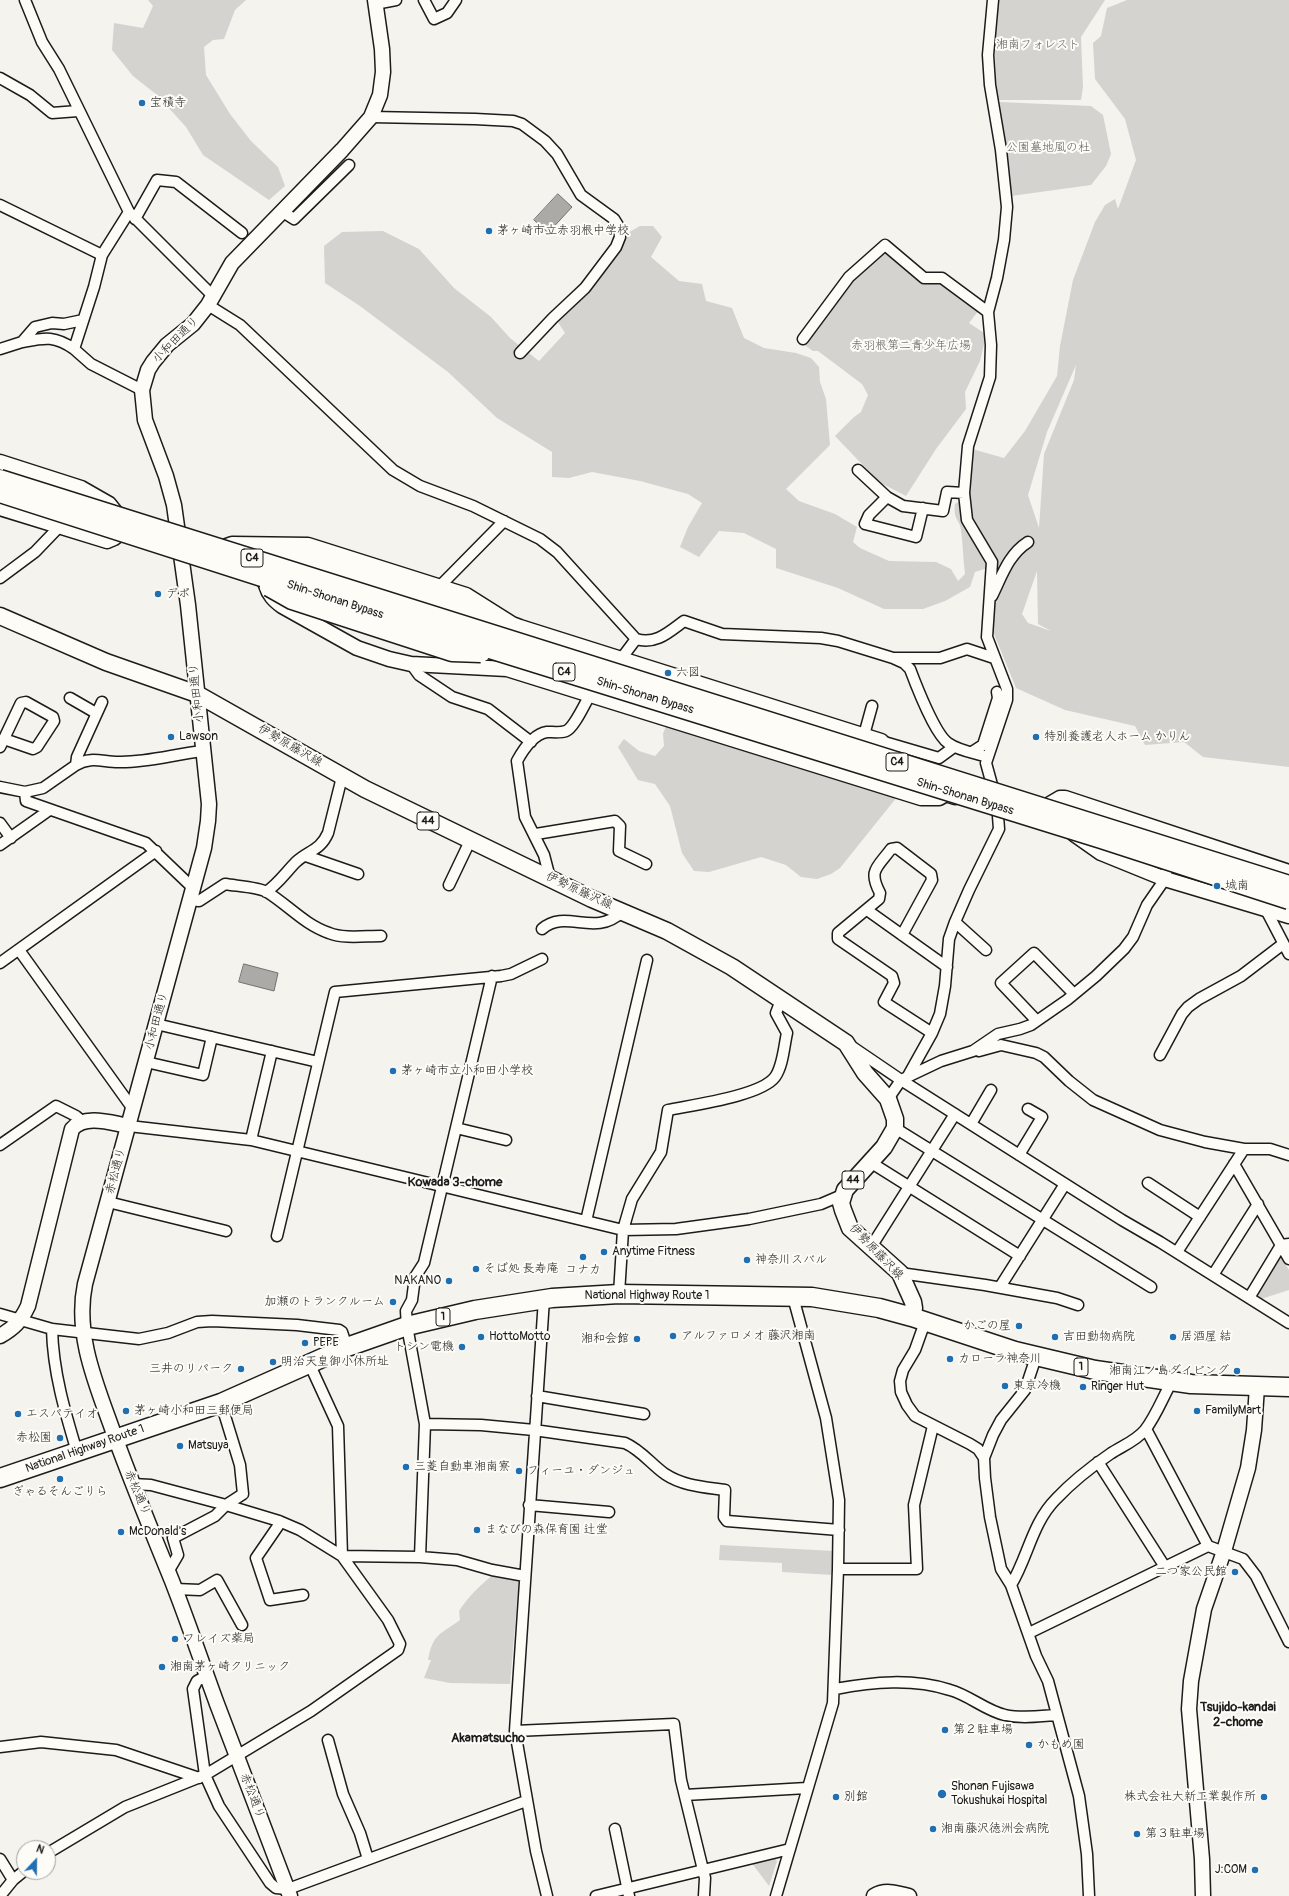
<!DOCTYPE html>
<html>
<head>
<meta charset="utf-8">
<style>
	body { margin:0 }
	#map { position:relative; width:1289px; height:1896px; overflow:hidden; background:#f4f3ee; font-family:Pangolin,sans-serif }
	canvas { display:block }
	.north { position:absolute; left:16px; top:1840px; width:40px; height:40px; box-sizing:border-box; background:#fdfcf7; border:1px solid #a3a29f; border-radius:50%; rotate:22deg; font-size:11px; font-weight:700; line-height:16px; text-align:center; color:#1c1c1c }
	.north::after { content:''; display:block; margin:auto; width:14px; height:18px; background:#1f6fb2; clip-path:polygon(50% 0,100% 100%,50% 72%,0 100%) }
</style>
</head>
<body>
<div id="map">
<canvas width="1289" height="1896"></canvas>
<div class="north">N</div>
</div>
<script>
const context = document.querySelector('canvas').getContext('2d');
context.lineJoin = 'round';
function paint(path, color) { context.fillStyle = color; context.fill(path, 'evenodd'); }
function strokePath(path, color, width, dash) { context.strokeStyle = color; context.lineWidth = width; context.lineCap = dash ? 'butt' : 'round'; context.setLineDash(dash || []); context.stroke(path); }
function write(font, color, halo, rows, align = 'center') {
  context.font = font + ' Pangolin,"Klee One",sans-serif'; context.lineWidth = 4; context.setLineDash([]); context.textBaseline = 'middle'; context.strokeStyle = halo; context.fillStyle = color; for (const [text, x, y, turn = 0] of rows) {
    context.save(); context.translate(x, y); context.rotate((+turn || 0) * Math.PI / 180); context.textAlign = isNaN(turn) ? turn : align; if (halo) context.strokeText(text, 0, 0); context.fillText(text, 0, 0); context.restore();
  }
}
const green = new Path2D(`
	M 148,0 L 246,0 L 235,10 L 224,39 L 213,40 L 204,47 L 206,75 L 230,114 L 251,141 L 278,167 L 285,186 L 269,200 L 203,155 L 186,127 L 157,95 L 133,76 L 112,50 L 114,23 L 143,28 L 153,6 Z
	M 997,0 L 1105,0 L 1081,37 L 1083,87 L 1081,100 L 997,100 L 994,34 Z
	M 1127,0 L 1289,0 L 1289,767 L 1203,757 L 1184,742 L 1145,745 L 1135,726 L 1065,710 L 1016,688 L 992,629 L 997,565 L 975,572 L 970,587 L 945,601 L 923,609 L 884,609 L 838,588 L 776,568 L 776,549 L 744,533 L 719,531 L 699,557 L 680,547 L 688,527 L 702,503 L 688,494 L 640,481 L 592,472 L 569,478 L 552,477 L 552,452 L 497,418 L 448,372 L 360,306 L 325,283 L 324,246 L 342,232 L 383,231 L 419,249 L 454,288 L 491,317 L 510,338 L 539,361 L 565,333 L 552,313 L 626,234 L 640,226 L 653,226 L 662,237 L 651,257 L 679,281 L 702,284 L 706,301 L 732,308 L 744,338 L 764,348 L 796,353 L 811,358 L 819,367 L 820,382 L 826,399 L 830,445 L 786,489 L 799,501 L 835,514 L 857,527 L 853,542 L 860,548 L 889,561 L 936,562 L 951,569 L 958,581 L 965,574 C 963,559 963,544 961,530 C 960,519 953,521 955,504 L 969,496 L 972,449 L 1004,458 L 1025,431 L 1057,376 L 1060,346 L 1073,280 L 1095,222 L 1105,205 L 1115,199 L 1118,209 L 1136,160 L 1125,119 L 1095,79 L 1093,43 L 1101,36 L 1107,8 ZM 1076,365 L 1074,380 L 1044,454 L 1039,528 L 1028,495 L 1047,432 ZM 1037,571 L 1038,624 L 1051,631 L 1028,623 L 1022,614 Z
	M 999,102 L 1091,106 L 1103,115 L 1111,154 L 1106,166 L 1091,185 L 1011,196 Z
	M 883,252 L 891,255 L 925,284 L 940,283 L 979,310 L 969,323 L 984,333 L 984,344 L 980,361 L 965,392 L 966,409 L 936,449 L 906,496 L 879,482 L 835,436 L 854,417 L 861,412 L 868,395 L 862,384 L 818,351 L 813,351 L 803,344 L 853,278 Z
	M 667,723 L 897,797 L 840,868 L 831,874 L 817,879 L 801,877 L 786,865 L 761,857 L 709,872 L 694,871 L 682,853 L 670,806 L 655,784 L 638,780 L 618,747 L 624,739 L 639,751 L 655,756 L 664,746 L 663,734 Z
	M 1281,1257 L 1289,1270 L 1289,1290 L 1261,1299 L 1255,1295 Z
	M 720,1545 L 834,1551 L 833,1575 L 782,1572 L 782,1563 L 719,1560 Z
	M 493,1575 L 519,1579 L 510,1684 L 450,1683 L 424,1678 L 431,1660 L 428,1660 C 433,1634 439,1635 460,1620 L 459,1611 C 470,1595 478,1587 493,1575 Z
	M 774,1857 L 777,1861 L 769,1886 L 751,1862 Z`);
const water = new Path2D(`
	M 558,194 L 572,207 L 548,233 L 534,220 Z
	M 244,964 L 278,973 L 274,991 L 239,982 Z`);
const street = new Path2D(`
	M 25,0 L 42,42 L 59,69 L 129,212 L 213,296
	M 424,0 L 434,19 L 447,13 L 456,0
	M 375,4 L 396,0
	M 0,78 L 30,95 L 52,113 L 78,111
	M 371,117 L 475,119 L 513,121 L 522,124 L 545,141 L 557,154 L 581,195 L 614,219 L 619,227 L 620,237 L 616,247 L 585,288 L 553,318 L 520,353
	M 0,205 L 102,255
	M 129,212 L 102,255 L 94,287 L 74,349 L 91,364 L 142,390
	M 283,212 L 294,219 L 349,165
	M 135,219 L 157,180 L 176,182 L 242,233
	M 208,305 L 240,325 L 393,470 L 420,486 L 473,506 L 540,539 L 557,552 L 636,639 C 656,645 669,632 684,621 L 722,634 L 821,638 L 838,641 L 893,658 L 904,663 L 910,669 C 916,685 935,734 948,743 C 959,751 975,753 988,757
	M 803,339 L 849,277 L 885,245 L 924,278 L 942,278 L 988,312
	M 22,342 C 44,338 54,335 74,349
	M 0,349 L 22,342 L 35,327 L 52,323 L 64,324 L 83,320
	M 858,470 L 887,497 L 903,506 L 943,511 L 947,492 L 964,493
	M 887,497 L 869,515 L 865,524 L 916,537 L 923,508
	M 0,578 L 35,552 L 59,527
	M 440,586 L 504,521
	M 992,596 C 1002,576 1008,555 1028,542
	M 895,658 L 940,658 L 967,649 L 994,658
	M 621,659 L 636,639
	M 411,664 L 419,675 L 452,697 L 488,709 L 531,742
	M 70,698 L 96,713
	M 864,735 L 872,706
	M 881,741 L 939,758 L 954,747
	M 0,747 L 21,703 L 26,702 L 53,717 L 54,721 L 37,747 L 33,749 L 4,739
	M 972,752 L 983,745 L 998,698 L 997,692
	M 76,765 C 90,756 103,762 118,762 C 146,763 175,754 203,751
	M 0,787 L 25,792 L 26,801 L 146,843 L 193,888
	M 25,792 L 43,788 L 76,765 L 77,757 L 102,702
	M 0,823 L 11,838
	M 536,834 L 615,821 L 620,826 L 619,851 L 646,864
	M 0,845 L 48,811
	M 306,856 L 358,874
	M 550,878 L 544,855 L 525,817 L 517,761 C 523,750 533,734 547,732 C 553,732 561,733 566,731 C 574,728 585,703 590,695
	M 449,885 L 470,841
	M 266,892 C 278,884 286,872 296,862 C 309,850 320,851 328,833 L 342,777
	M 190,900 L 199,901 L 225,884 C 236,886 258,887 267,892 C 288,905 305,925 329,933 C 344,939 364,936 381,936
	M 1265,908 L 1289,954
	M 867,910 L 947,967
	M 955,922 L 986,950
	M 542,929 C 566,908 594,938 622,912
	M 902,935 L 932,880 L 931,874 L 897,848 L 891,849 C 877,868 868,870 880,893 L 879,899 L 838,933 L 838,939 L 892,976 L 894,983 L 884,1002 L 932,1033
	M 19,950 L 133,1109
	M 0,963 L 156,851
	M 1036,1020 L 1001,983 L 1034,953 L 1074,994
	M 156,1024 L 318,1062
	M 851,1046 L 901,1080 L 1122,1220 L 1160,1242 L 1289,1323
	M 979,1051 L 1001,1045 L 1036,1053 L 1044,1057 L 1069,1081 L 1093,1100 L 1160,1130 L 1205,1142 L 1244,1149 L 1270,1149 L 1289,1155
	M 1160,1055 L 1182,1014 L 1188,1007 L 1199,999 L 1241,976 L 1283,944
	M 146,1062 L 203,1075 L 212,1037
	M 908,1076 L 932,1033 L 940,1014 L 945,986 L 949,939 L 955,922 L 969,890 L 999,829 L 997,803 L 986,763 L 1007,700 L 1007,689 L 987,637 L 992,562 L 967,520 L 964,493 L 968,446 L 990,377 L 991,345 L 988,312 L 997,278 L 1004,240 L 1007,207 L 1001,150 L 990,85 L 988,55 L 993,0
	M 888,1099 L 901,1080 L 941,1061 L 973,1051 L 998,1034 L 1020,1029 L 1031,1025 L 1067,1000 L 1096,976 L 1124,949 L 1133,937 L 1147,905 L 1165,879 L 1169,857
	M 971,1124 L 991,1090
	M 129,1126 L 251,1140 L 623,1230 L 676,1229 L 749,1219 L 821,1204 L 842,1195
	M 456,1128 L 506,1140
	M 895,1128 L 1151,1287
	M 251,1140 L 272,1051
	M 0,1145 L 56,1106 L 76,1116 L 82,1121
	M 1019,1155 L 1042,1117 L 1028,1109
	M 870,1162 L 1020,1256
	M 1234,1164 L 1289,1259
	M 1148,1183 L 1200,1217
	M 108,1202 L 226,1231
	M 586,1221 L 647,960
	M 277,1236 L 335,992 L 501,976 L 511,974 L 542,959
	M 871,1247 L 955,1114
	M 1177,1252 L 1244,1149
	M 900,1273 L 985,1285 L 1057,1298 L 1078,1305
	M 1213,1275 L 1258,1204
	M 1000,1287 L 1065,1184
	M 619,1294 L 623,1230 L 632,1199 L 661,1152 L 668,1110 C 692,1105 761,1096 775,1077 C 783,1066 784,1046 787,1033 L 776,1013 L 781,1000
	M 1249,1298 L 1281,1245 L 1289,1244
	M 544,1299 L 515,1731 L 536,1851 L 547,1896
	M 0,1314 L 52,1329 L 139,1339 L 168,1333 L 197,1322 L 212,1321 L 297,1325 L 339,1330 L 342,1332 L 347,1347
	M 925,1322 L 915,1350 L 903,1370 L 900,1381 L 901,1392 L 907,1405 L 915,1416 L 970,1444 L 978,1449 L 984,1458
	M 52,1329 C 53,1372 65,1412 77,1452
	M 1036,1357 L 1025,1390 L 1001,1420 L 993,1435 L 984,1458 L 985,1478 L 990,1517 L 1001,1569 L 1011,1585 L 1036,1656 L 1048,1681 L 1079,1796 L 1087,1854 L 1089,1896
	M 309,1363 L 338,1426 L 342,1556
	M 537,1396 L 644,1414
	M 425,1424 L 481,1425 L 534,1430 L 625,1443 C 641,1450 651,1464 665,1474 C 683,1486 704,1487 725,1490 L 724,1517 L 727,1521 L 839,1530
	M 1146,1429 L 1208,1546 L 1243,1559 L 1256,1576 L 1289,1642
	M 1098,1462 L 1165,1567
	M 529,1505 L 609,1512
	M 279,1521 L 278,1526 L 256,1558 L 270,1600 L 303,1595
	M 342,1556 L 420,1557 L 457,1560 L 492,1570 L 525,1576
	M 420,1557 L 425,1424 L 407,1326 L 406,1311 L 412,1300 L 415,1277 L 424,1263 L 492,976
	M 838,1569 L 917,1569 L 914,1505 L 933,1426
	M 168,1572 L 178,1555 L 173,1538 L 215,1516 L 226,1505 L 243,1494 L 240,1465 L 221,1403
	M 1011,1585 C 1028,1557 1032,1523 1056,1499 C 1072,1482 1091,1467 1110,1454 C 1122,1446 1136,1441 1145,1430 C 1156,1416 1163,1397 1172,1381
	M 175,1589 L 200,1590 L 217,1580 L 242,1625
	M 1029,1633 L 1208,1546
	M 206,1676 L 197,1681 L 193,1689 L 205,1775 L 219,1806 L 270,1883 L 276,1888 L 288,1889 L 526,1801
	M 835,1689 C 873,1682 912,1678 950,1690 C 969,1695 986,1711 1005,1715 C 1022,1719 1040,1716 1057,1715
	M 515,1731 L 674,1724 L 681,1780 L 705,1878 L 704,1896
	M 328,1740 L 343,1794 L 360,1833 L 368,1859
	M 0,1747 L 41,1742 L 116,1750 L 199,1778
	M 685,1795 L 807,1788
	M 615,1829 L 629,1896
	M 48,1853 L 125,1807 L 205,1775 L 311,1711 L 398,1650 L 400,1644 L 388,1620 L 342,1556 L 300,1530 L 279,1521 L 226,1505 L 151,1485 L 132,1484
	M 0,1859 L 13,1880
	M 0,1896 L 13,1880 L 24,1871
	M 596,1896 L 790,1849
	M 776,1896 L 833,1703 L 838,1569 L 839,1500 L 826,1418 L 793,1297`);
const secondary = new Path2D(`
	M 0,462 L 81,488 L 109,504 L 120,518
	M 0,508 L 107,541 L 114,538 L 128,527
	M 218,549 L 232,544 L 308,545 L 466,595 L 512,624 L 520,627 L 881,741 L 899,763
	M 266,585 C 269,595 274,600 282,606 L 357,648 L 389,659 L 411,664 L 507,669 L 921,798 L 939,798 L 946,794 L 955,797
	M 1038,811 L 1060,798 L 1065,798 L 1289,872
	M 1074,834 L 1101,853 L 1165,879 L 1289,916
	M 0,1336 C 14,1328 21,1321 28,1306 L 72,1129 C 85,1114 111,1123 129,1126
	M 290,1896 C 266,1832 241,1768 217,1704 C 202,1663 188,1622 172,1581 C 151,1529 129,1477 110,1423 C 94,1379 75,1332 85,1284 L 204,848 L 208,821 L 209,804 L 188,605 L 174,505 L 166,476 L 145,420 L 142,390 L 148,370 L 153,362 L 167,345 L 193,324 L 208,305 L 232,263 L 342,150 L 371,117 L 380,95 L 383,72 L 382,49 L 375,0
	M 874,1896 C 885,1889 897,1893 909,1896
	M 1203,1896 L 1202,1859 L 1189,1709 L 1191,1681 L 1204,1609 L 1224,1551 L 1248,1468 L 1254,1430 L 1257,1387`);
const primary = new Path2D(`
	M 0,616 L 106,662 L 197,694 L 365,789 L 592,899 L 667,931 L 732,967 L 846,1043 L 865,1073 L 888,1099 L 895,1119 L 895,1128 L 884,1147 L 845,1190 L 841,1203 L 843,1210 L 850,1228 L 900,1273 L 913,1302 L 914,1308 L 912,1317`);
const highway = new Path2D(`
	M 254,556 L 306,558 L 464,607 L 504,636
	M 0,1478 L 221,1403 L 347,1347 L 407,1326 L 475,1310 L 552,1298 L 619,1294 L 812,1297 L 879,1308 L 912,1317 L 1015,1351 L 1095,1370 L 1191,1384 L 1289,1387`);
const highwayBridge = new Path2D(`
	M 0,479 L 1289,885
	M 0,493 L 377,614 L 1101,839 L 1289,900
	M 269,587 L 292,600 L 452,652 L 481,653`);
const markers = [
	[142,103,4,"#1f6fb2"],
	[489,231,4,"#1f6fb2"],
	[158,594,4,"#1f6fb2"],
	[668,673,4,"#1f6fb2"],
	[171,737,4,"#1f6fb2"],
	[1036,737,4,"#1f6fb2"],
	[1217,886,4,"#1f6fb2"],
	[393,1071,4,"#1f6fb2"],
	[604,1252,4,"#1f6fb2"],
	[583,1257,4,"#1f6fb2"],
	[747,1260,4,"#1f6fb2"],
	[476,1269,4,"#1f6fb2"],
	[449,1281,4,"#1f6fb2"],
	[393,1302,4,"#1f6fb2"],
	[1019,1326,4,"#1f6fb2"],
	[673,1336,4,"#1f6fb2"],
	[481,1337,4,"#1f6fb2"],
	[1055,1337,4,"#1f6fb2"],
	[1173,1337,4,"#1f6fb2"],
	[637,1339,4,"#1f6fb2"],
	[305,1343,4,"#1f6fb2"],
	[462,1347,4,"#1f6fb2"],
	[950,1359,4,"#1f6fb2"],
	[273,1362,4,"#1f6fb2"],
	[241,1369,4,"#1f6fb2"],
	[1237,1371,4,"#1f6fb2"],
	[1005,1386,4,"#1f6fb2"],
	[1083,1387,4,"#1f6fb2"],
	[126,1411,4,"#1f6fb2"],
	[1197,1411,4,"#1f6fb2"],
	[18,1414,4,"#1f6fb2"],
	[60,1438,4,"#1f6fb2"],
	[180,1446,4,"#1f6fb2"],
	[406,1467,4,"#1f6fb2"],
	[519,1471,4,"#1f6fb2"],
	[60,1479,4,"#1f6fb2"],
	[477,1530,4,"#1f6fb2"],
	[121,1532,4,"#1f6fb2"],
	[1235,1572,4,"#1f6fb2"],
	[175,1639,4,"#1f6fb2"],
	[162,1667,4,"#1f6fb2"],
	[945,1730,4,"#1f6fb2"],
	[1029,1745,4,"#1f6fb2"],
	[942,1794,5,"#1f6fb2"],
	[836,1797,4,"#1f6fb2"],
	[1264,1797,4,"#1f6fb2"],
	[933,1829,4,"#1f6fb2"],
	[1137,1834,4,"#1f6fb2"],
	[1255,1870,4,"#1f6fb2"]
];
const shields = [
	[252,558,22],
	[564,672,22],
	[897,762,22],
	[428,821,22],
	[853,1180,22],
	[443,1317,14],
	[1081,1367,14]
];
const shieldNames = [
	["C4",252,558],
	["C4",564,672],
	["C4",897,762],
	["44",428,821],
	["44",853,1180],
	["1",443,1317],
	["1",1081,1367]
];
const parkNames = [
	["湘南フォレスト",1038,45],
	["公園墓地風の杜",1048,148],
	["赤羽根第二青少年広場",911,346]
];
const poiNames = [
	["宝積寺",150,103],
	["茅ヶ崎市立赤羽根中学校",497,231],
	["デポ",166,594],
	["六図",676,673],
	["Lawson",179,737],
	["特別養護老人ホーム かりん",1044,737],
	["城南",1225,886],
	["茅ヶ崎市立小和田小学校",401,1071],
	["Anytime Fitness",612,1252],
	["神奈川スバル",755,1260],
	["そば処 長寿庵",484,1269],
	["コナカ",583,1270,"center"],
	["NAKANO",441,1281,"right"],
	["加瀬のトランクルーム",385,1302,"right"],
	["かごの屋",1011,1326,"right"],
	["アルファロメオ 藤沢湘南",681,1336],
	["HottoMotto",489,1337],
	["吉田動物病院",1063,1337],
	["居酒屋 結",1181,1337],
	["湘和会館",629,1339,"right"],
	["PEPE",313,1343],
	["トシン電機",454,1347,"right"],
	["カローラ神奈川",958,1359],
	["明治天皇御小休所址",281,1362],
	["三井のリパーク",233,1369,"right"],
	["湘南江ノ島ダイビング",1229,1371,"right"],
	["東京冷機",1013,1386],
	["Ringer Hut",1091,1387],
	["茅ヶ崎小和田三郵便局",134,1411],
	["FamilyMart",1205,1411],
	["エスパテイオ",26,1414],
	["赤松園",52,1438,"right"],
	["Matsuya",188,1446],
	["三菱自動車湘南寮",414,1467],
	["フィーユ・ダンジュ",527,1471],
	["ぎゃるそんごりら",60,1492,"center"],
	["まなびの森保育園 辻堂",485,1530],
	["McDonald's",129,1532],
	["二つ家公民館",1227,1572,"right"],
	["フレイズ薬局",183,1639],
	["湘南茅ヶ崎クリニック",170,1667],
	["第２駐車場",953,1730],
	["かもめ園",1037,1745],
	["Shonan Fujisawa",951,1787],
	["Tokushukai Hospital",951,1801],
	["別館",844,1797],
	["株式会社大新工業製作所",1256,1797,"right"],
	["湘南藤沢徳洲会病院",941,1829],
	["第３駐車場",1145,1834],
	["J:COM",1247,1870,"right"]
];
const streetNames = [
	["小和田通り",176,340,-45],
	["Shin-Shonan Bypass",335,600,18],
	["小和田通り",197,693,-96],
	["Shin-Shonan Bypass",645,696,17],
	["伊勢原藤沢線",290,746,30],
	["Shin-Shonan Bypass",965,797,17],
	["伊勢原藤沢線",579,891,25],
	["小和田通り",157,1021,-75],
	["赤松通り",116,1171,-75],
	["伊勢原藤沢線",876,1252,46],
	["National Highway Route 1",647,1296],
	["National Highway Route 1",85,1449,-19],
	["赤松通り",137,1493,67],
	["赤松通り",252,1796,69]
];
const neighbourhoodNames = [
	["Kowada 3-chome",455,1183],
	["Tsujido-kandai",1238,1708],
	["2-chome",1238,1723],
	["Akamatsucho",488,1739]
];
paint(green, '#d4d3cf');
paint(water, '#abaaa6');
strokePath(water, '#72716f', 1);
strokePath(street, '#1c1c1c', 13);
strokePath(secondary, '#1c1c1c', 17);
strokePath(primary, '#1c1c1c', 19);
strokePath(highway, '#1c1c1c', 21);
strokePath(street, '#fdfcf7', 10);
strokePath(secondary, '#fdfcf7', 14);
strokePath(primary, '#fdfcf7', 16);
strokePath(highway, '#fdfcf7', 18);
strokePath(highwayBridge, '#1c1c1c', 21, []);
strokePath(highwayBridge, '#fdfcf7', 18);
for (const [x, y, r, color] of markers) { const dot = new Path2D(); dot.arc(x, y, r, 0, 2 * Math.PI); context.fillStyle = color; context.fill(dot); strokePath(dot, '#fdfcf7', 1.5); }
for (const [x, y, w] of shields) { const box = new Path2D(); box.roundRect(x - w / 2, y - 9, w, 18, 3); context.fillStyle = '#fdfcf7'; context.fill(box); strokePath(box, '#1c1c1c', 1); }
write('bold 11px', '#1c1c1c', null, shieldNames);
write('12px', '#5c5c5b', '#fdfcf7', parkNames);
write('12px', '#1c1c1c', '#fdfcf7', poiNames, 'left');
write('12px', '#1c1c1c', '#fdfcf7', streetNames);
write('bold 13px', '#1c1c1c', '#fdfcf7', neighbourhoodNames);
</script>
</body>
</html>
